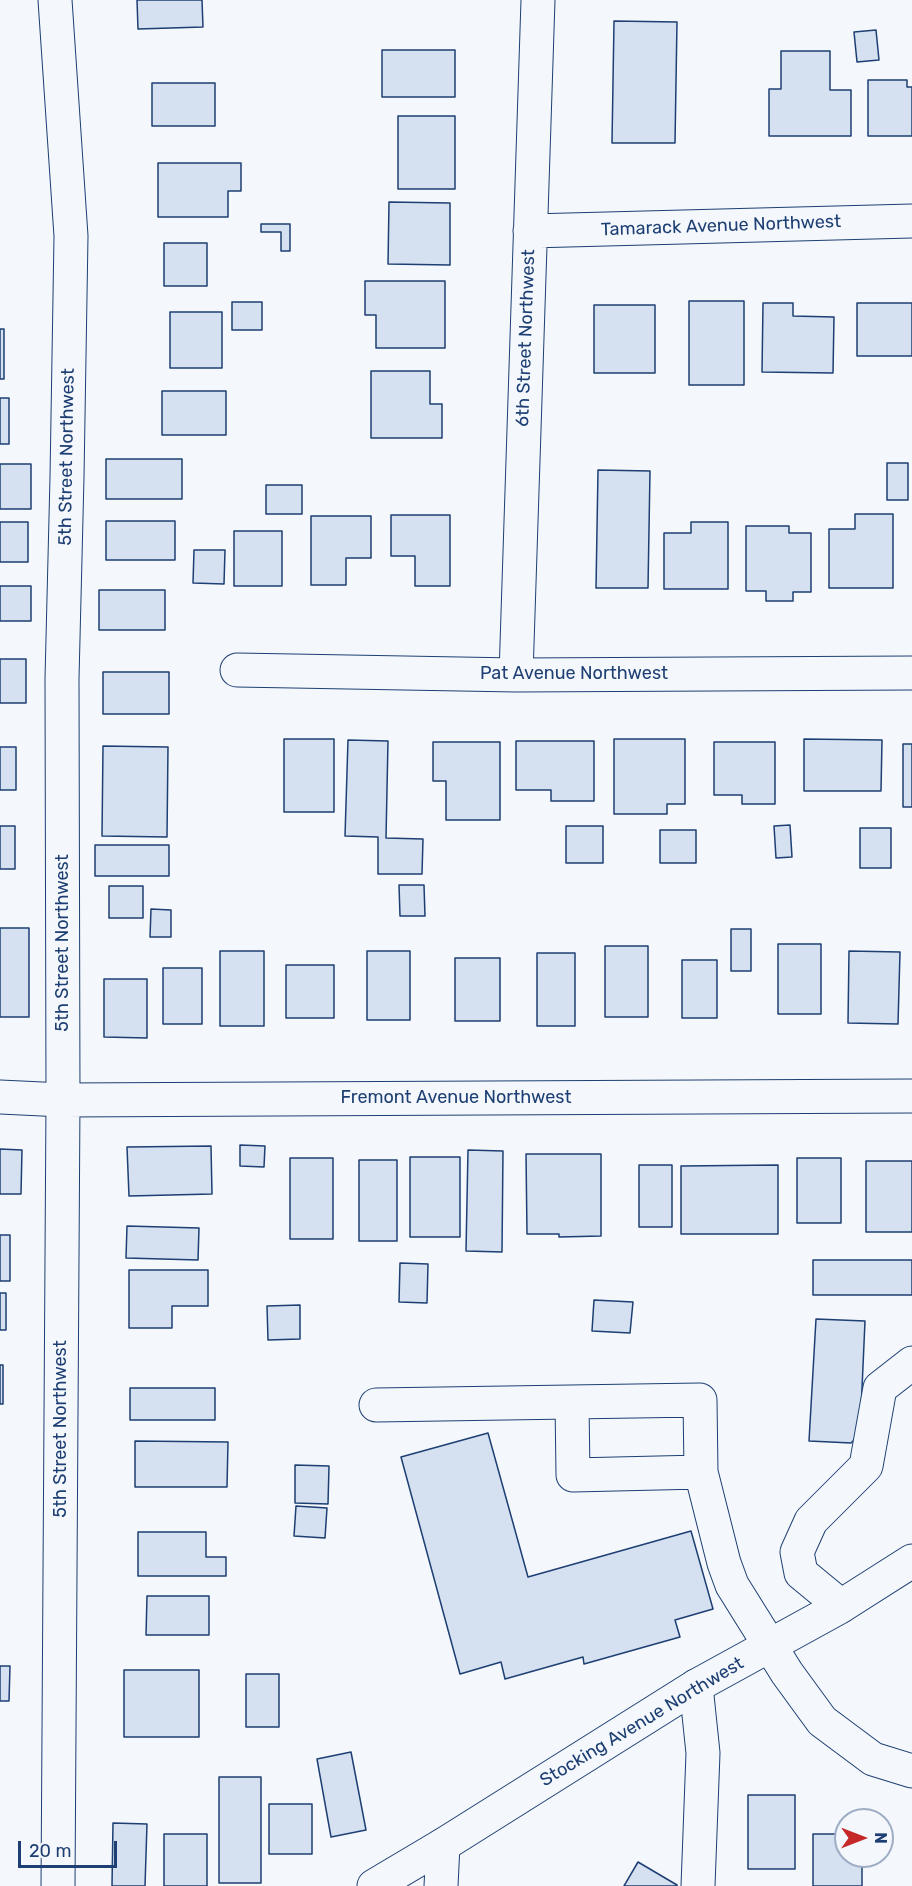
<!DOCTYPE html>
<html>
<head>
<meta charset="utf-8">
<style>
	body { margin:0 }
	#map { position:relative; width:912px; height:1886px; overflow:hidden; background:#f4f7fb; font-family:Rubik,sans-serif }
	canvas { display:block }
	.north { position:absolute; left:834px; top:1808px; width:60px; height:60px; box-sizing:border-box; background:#f4f7fb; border:2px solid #9eadc5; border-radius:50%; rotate:90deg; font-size:16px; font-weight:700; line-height:24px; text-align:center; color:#1d3f73 }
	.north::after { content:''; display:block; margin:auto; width:21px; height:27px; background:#c62828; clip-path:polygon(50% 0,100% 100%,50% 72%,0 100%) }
	.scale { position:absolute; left:18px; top:1841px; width:99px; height:27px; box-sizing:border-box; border:3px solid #1d3f73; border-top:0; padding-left:8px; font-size:18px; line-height:21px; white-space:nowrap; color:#1d3f73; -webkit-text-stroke:4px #f4f7fb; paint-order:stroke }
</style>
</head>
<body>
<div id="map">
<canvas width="912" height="1886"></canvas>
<div class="north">N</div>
<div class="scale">20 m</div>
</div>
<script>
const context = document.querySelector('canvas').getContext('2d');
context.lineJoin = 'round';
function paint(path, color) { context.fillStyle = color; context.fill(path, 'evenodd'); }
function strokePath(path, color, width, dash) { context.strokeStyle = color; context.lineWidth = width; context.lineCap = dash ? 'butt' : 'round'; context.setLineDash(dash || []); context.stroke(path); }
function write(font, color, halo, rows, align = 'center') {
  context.font = font + ' Rubik,sans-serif'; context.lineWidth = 4.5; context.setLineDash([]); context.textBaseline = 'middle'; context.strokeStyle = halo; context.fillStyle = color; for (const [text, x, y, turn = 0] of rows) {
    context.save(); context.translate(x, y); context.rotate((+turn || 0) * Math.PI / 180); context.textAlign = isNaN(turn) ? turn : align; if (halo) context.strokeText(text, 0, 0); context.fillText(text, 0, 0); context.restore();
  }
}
const building = new Path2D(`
	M 137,0 L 202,0 L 203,27 L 138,29 Z
	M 614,21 L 677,22 L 675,143 L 612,143 Z
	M 876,30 L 879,60 L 857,62 L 854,32 Z
	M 382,50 L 455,50 L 455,97 L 382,97 Z
	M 781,51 L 830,51 L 830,90 L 851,90 L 851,136 L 769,136 L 769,89 L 781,89 Z
	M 868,80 L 907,80 L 907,87 L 912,87 L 912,136 L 868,136 Z
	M 152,83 L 215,83 L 215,126 L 152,126 Z
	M 398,116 L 455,116 L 455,189 L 398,189 Z
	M 158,163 L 241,163 L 241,191 L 228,191 L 228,217 L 158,217 Z
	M 389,202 L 450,203 L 450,265 L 388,264 Z
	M 261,224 L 290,224 L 290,251 L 281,251 L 281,232 L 261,232 Z
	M 164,243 L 207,243 L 207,286 L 164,286 Z
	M 365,281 L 445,281 L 445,348 L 376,348 L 376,315 L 365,315 Z
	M 689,301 L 744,301 L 744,385 L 689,385 Z
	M 232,302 L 262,302 L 262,330 L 232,330 Z
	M 763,303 L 793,303 L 793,316 L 834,317 L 833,373 L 762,372 Z
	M 857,303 L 912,303 L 912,356 L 857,356 Z
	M 594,305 L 655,305 L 655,373 L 594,373 Z
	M 170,312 L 222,312 L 222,368 L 170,368 Z
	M 0,329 L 4,329 L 4,379 L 0,379 Z
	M 371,371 L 430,371 L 430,404 L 442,404 L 442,438 L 371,438 Z
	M 162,391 L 226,391 L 226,435 L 162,435 Z
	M 0,398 L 9,398 L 9,444 L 0,444 Z
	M 106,459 L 182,459 L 182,499 L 106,499 Z
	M 887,463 L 908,463 L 908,500 L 887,500 Z
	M 0,464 L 31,464 L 31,509 L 0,509 Z
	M 598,470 L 650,471 L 648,588 L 596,588 Z
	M 266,485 L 302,485 L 302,514 L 266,514 Z
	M 855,514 L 893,514 L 893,588 L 829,588 L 829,529 L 855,529 Z
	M 391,515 L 450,515 L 450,586 L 415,586 L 415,556 L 391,556 Z
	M 311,516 L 371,516 L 371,558 L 346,558 L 346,585 L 311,585 Z
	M 106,521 L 175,521 L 175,560 L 106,560 Z
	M 0,522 L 28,522 L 28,562 L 0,562 Z
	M 691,522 L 728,522 L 728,589 L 664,589 L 664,533 L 691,533 Z
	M 746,526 L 789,526 L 789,533 L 811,533 L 811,592 L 793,592 L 793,601 L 766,601 L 766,591 L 746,591 Z
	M 234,531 L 282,531 L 282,586 L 234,586 Z
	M 194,550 L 225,550 L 224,584 L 193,583 Z
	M 0,586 L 31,586 L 31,621 L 0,621 Z
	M 99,590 L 165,590 L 165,630 L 99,630 Z
	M 0,659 L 26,659 L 26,703 L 0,703 Z
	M 103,672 L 169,672 L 169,714 L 103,714 Z
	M 284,739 L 334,739 L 334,812 L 284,812 Z
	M 614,739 L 685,739 L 685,804 L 667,804 L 667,814 L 614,814 Z
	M 804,739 L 882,740 L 881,791 L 804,791 Z
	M 348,740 L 388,741 L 386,838 L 423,839 L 422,874 L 378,874 L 378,837 L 345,836 Z
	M 516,741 L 594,741 L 594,801 L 551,801 L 551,790 L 516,790 Z
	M 433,742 L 500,742 L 500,820 L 446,820 L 446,781 L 433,781 Z
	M 714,742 L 775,742 L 775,804 L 742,804 L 742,795 L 714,795 Z
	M 903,744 L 912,744 L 912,807 L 903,807 Z
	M 103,746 L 168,747 L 167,837 L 102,836 Z
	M 0,747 L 16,747 L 16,790 L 0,790 Z
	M 790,825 L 792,857 L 776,858 L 774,826 Z
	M 0,826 L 15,826 L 15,869 L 0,869 Z
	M 566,826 L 603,826 L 603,863 L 566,863 Z
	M 860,828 L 891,828 L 891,868 L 860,868 Z
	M 660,830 L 696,830 L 696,863 L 660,863 Z
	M 95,845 L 169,845 L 169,876 L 95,876 Z
	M 399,885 L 424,885 L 425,916 L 400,916 Z
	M 109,886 L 143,886 L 143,918 L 109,918 Z
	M 151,909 L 171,910 L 171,937 L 150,937 Z
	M 0,928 L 29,928 L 29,1017 L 0,1017 Z
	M 731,929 L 751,929 L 751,971 L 731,971 Z
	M 778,944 L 821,944 L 821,1014 L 778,1014 Z
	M 605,946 L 648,946 L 648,1017 L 605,1017 Z
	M 220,951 L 264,951 L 264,1026 L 220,1026 Z
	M 367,951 L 410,951 L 410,1020 L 367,1020 Z
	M 849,951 L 900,952 L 898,1024 L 848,1023 Z
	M 537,953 L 575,953 L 575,1026 L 537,1026 Z
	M 455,958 L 500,958 L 500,1021 L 455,1021 Z
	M 682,960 L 717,960 L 717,1018 L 682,1018 Z
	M 286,965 L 334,965 L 334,1018 L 286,1018 Z
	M 163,968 L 202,968 L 202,1024 L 163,1024 Z
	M 104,979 L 147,979 L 147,1038 L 104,1037 Z
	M 240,1145 L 265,1146 L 264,1167 L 240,1166 Z
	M 211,1146 L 212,1194 L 129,1196 L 127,1147 Z
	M 0,1149 L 22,1150 L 21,1194 L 0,1194 Z
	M 468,1150 L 503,1151 L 502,1252 L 466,1251 Z
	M 526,1154 L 601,1154 L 601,1236 L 559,1237 L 559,1234 L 527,1234 Z
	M 410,1157 L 460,1157 L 460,1237 L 410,1237 Z
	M 290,1158 L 333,1158 L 333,1239 L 290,1239 Z
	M 797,1158 L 841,1158 L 841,1223 L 797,1223 Z
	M 359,1160 L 397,1160 L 397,1241 L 359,1241 Z
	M 866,1161 L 912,1161 L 912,1232 L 866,1232 Z
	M 639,1165 L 672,1165 L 672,1227 L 639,1227 Z
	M 778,1165 L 778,1234 L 681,1234 L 681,1166 Z
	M 127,1226 L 199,1228 L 198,1260 L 126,1258 Z
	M 0,1235 L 10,1235 L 10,1281 L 0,1281 Z
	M 813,1260 L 912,1260 L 912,1295 L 813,1295 Z
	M 400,1263 L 428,1264 L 427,1303 L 399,1302 Z
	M 129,1270 L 208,1270 L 208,1306 L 172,1306 L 172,1328 L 129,1328 Z
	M 0,1293 L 6,1293 L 6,1330 L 0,1330 Z
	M 594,1300 L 633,1302 L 630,1333 L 592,1331 Z
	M 300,1305 L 300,1339 L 268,1340 L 267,1306 Z
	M 816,1319 L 865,1321 L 860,1434 L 851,1443 L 809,1441 Z
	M 0,1365 L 3,1365 L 3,1404 L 0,1404 Z
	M 130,1388 L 215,1388 L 215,1420 L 130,1420 Z
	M 488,1433 L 528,1577 L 691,1531 L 713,1609 L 675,1620 L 680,1637 L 584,1664 L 583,1657 L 505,1679 L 501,1662 L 460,1674 L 401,1457 Z
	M 135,1441 L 228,1442 L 227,1487 L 135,1487 Z
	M 295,1465 L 329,1466 L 328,1504 L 295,1503 Z
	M 296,1506 L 327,1508 L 325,1538 L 294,1536 Z
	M 138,1532 L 206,1532 L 206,1557 L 226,1557 L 226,1576 L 138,1576 Z
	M 147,1596 L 209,1596 L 209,1635 L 146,1635 Z
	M 0,1666 L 10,1666 L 9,1701 L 0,1701 Z
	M 124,1670 L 199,1670 L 199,1737 L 124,1737 Z
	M 246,1674 L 279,1674 L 279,1727 L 246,1727 Z
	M 351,1752 L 366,1830 L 331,1837 L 317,1759 Z
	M 219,1777 L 261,1777 L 261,1883 L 219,1883 Z
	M 748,1795 L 795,1795 L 795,1869 L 748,1869 Z
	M 269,1804 L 312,1804 L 312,1854 L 269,1854 Z
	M 113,1823 L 147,1824 L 145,1886 L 112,1886 Z
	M 164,1834 L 207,1834 L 207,1886 L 164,1886 Z
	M 813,1834 L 846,1834 L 846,1856 L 862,1856 L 862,1886 L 813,1886 Z
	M 638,1862 L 677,1885 L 677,1886 L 624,1886 Z`);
const minor = new Path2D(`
	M 55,0 L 71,236 L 67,477 L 62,679 L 63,1100 L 58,1886
	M 530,231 L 912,221
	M 237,670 L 516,675 L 912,673
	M 516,675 L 538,0
	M 0,1097 L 63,1100 L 912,1096
	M 572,1402 L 573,1475 L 701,1472
	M 376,1405 L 700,1400 L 701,1472 L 724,1563 L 732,1585 L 787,1673 L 822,1721 L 873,1759 L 912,1771
	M 841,1606 L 801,1573 L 797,1552 L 811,1521 L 866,1466 L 880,1388 L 912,1363
	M 696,1686 L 703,1753 L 698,1886
	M 441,1886 L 443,1845`);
const major = new Path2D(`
	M 374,1886 L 443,1845 L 696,1686 L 838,1608 L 912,1561`);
const streetNames = [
	["Tamarack Avenue Northwest",721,226,-2],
	["6th Street Northwest",526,338,-88],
	["5th Street Northwest",67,457,-89],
	["Pat Avenue Northwest",574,674],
	["5th Street Northwest",63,943,-90],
	["Fremont Avenue Northwest",456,1098],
	["5th Street Northwest",61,1429,-90],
	["Stocking Avenue Northwest",642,1722,-31]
];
paint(building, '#d5e0f0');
strokePath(building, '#1d3f73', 1.5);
strokePath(minor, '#1d3f73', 35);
strokePath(major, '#1d3f73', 35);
strokePath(minor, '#f4f7fb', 33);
strokePath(major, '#f4f7fb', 33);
write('18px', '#1d3f73', '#f4f7fb', streetNames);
</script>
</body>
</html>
